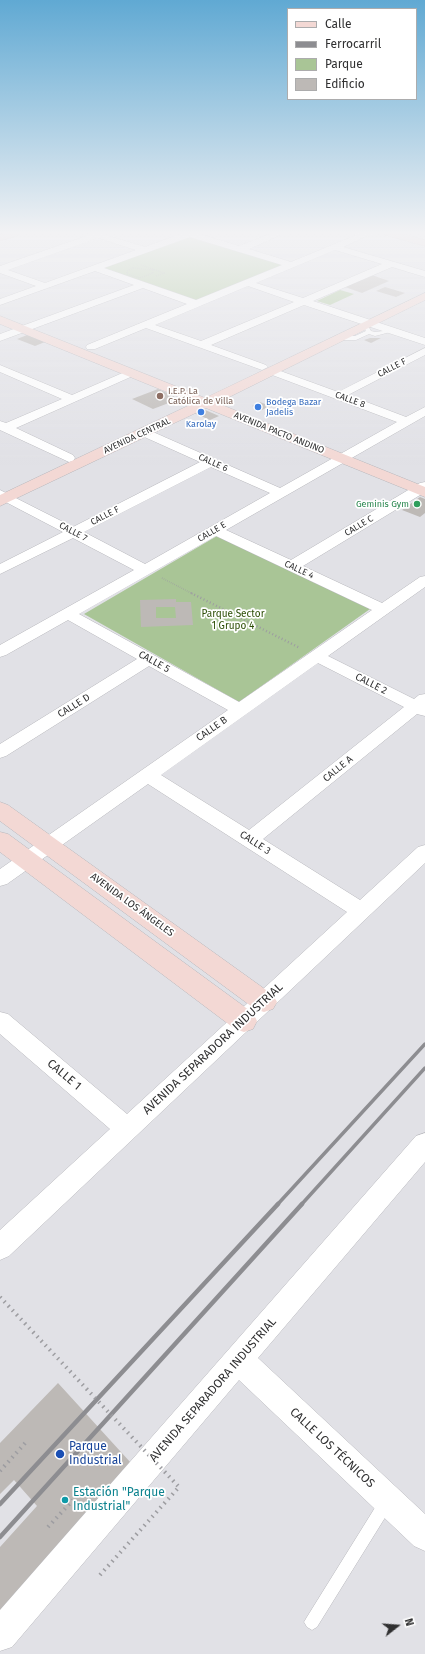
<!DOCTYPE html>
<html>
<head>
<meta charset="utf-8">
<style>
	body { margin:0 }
	#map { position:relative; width:425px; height:1654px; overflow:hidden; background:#e1e1e6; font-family:"Fira Sans",sans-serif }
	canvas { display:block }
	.legend { position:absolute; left:287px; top:8px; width:130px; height:92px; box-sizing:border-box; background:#fff; border:1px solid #acacad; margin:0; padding:5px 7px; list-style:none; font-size:12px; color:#303031 }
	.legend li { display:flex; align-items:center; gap:8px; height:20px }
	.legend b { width:20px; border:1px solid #acacad }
	.north { position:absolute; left:377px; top:1606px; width:40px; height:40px; -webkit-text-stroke:3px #fff; paint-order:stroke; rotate:73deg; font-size:11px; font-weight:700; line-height:16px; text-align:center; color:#303031 }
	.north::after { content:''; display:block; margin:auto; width:14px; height:18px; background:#303031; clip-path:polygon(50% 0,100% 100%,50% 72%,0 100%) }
</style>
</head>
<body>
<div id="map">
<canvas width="425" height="1654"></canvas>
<ul class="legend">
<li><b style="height:5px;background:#f3d8d4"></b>Calle</li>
<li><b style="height:5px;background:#8d8d91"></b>Ferrocarril</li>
<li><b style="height:11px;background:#a9c596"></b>Parque</li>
<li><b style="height:11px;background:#bdb9b6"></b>Edificio</li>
</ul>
<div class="north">N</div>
</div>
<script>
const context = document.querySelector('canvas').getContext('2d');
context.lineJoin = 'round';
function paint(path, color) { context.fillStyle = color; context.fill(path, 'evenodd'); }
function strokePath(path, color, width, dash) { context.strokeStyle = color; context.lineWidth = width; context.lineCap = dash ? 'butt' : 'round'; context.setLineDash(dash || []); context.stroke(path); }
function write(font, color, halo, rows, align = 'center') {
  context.font = font + ' "Fira Sans",sans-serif'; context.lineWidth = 3.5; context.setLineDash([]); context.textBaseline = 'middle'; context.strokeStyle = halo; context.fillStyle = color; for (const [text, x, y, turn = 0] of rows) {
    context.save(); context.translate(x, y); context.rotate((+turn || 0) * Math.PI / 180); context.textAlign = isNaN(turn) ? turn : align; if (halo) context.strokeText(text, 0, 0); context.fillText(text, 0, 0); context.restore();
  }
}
const green = new Path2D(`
	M 191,236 L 286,265 L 196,301 L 101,267 Z
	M 340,290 L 354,294 L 330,305 L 317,301 Z
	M 217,536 L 370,609 L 239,702 L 84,614 Z`);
const building = new Path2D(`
	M 372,275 L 389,281 L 362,293 L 345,287 Z
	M 385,287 L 405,293 L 396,297 L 376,291 Z
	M 27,335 L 45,342 L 35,346 L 17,339 Z
	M 370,338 L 381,338 L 371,343 L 364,340 Z
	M 158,389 L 174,396 L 174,401 L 153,409 L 132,399 Z
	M 260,402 L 270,406 L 262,410 L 252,406 Z
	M 203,409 L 219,416 L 210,420 L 194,413 Z
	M 420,497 L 425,499 L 425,513 L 420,517 L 402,510 Z
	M 176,599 L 176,602 L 191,602 L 193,625 L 141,627 L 140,600 ZM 156,607 L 175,607 L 176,618 L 156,618 Z
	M 58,1383 L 131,1463 L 0,1611 L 0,1547 L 37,1506 L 14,1480 L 0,1494 L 0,1443 Z`);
const pathFar2 = new Path2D(`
	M 141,265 L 164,273 L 156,276
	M 133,268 L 153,270 L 153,273 L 140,278 L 127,274 L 127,271 Z
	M 162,578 L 193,594`);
const pathFar1 = new Path2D(`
	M 191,593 L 300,648`);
const path = new Path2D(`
	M 0,1471 L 27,1441
	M 48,1527 L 73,1500
	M 100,1575 L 179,1487`);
const lane = new Path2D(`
	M 363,324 L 367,324 L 371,331 L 375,332 L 392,330 L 394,331 L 375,336 L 369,334 L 356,340 L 338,340 L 335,338 L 338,336 L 355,336 L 366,331 Z
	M 386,1496 L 391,1498 L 393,1503 L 391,1508 L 317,1627 L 312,1630 L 307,1627 L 304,1622 L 307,1617 L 381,1498 Z`);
const street = new Path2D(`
	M 88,233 L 107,233 L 106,235 L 145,247 L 183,233 L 197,233 L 239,246 L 272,233 L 285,233 L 249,249 L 291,262 L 361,233 L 373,233 L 343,247 L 425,271 L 425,277 L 392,267 L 313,301 L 425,338 L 425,345 L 304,305 L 211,345 L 266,365 L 268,367 L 262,370 L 146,328 L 95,349 L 87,349 L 86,347 L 87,345 L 187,304 L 143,288 L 0,341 L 0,334 L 134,285 L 95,271 L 0,305 L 0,299 L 36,286 L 0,273 L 0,266 L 89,235 ZM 190,237 L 282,265 L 196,300 L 104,268 ZM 98,238 L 136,250 L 45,283 L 8,270 ZM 335,250 L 382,264 L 303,298 L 256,283 ZM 248,286 L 294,302 L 201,341 L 155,325 Z
	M 425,348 L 425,355 L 348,395 L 406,417 L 425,407 L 425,416 L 226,530 L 291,560 L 420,483 L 425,482 L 425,492 L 303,566 L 382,603 L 420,577 L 425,576 L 425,587 L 328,656 L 414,699 L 419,695 L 425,694 L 425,716 L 417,714 L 263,839 L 360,900 L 418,847 L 425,845 L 425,863 L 9,1256 L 0,1260 L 0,1230 L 110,1129 L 0,1034 L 0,1012 L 8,1014 L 127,1114 L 347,912 L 148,784 L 7,884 L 0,886 L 0,869 L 228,710 L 149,666 L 6,756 L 0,758 L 0,744 L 137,659 L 68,620 L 6,655 L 0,657 L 0,645 L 134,570 L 73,538 L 0,574 L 0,564 L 63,532 L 0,499 L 0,490 L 73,527 L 200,462 L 140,435 L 138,432 L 140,429 L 144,428 L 280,488 L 397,422 L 267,373 L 265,371 L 267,369 L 275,369 L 338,392 ZM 211,467 L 270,493 L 145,564 L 84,532 ZM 216,536 L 372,610 L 239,702 L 79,614 ZM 318,663 L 404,707 L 249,830 L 161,775 Z
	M 0,365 L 72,395 L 127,371 L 131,370 L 137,373 L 135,375 L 16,428 L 73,455 L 75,458 L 73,461 L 69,462 L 0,430 L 0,421 L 6,423 L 62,399 L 0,372 Z
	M 425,1133 L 425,1162 L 258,1358 L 425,1514 L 425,1551 L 414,1546 L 239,1380 L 12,1647 L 0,1651 L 0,1610 L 416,1136 Z`);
const secondary = new Path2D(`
	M 4,233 L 20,233 L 19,235 L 0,241 L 0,235 Z
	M 384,233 L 401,233 L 425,240 L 425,246 L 385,235 Z
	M 425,293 L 425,300 L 217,403 L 425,487 L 425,497 L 206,408 L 0,506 L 0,495 L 194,403 L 0,324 L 0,316 L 205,398 Z
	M 0,802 L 8,805 L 273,995 L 277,1002 L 273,1009 L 264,1012 L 255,1009 L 0,821 Z
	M 0,832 L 8,834 L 253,1013 L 257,1021 L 253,1029 L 244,1032 L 235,1029 L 0,852 Z`);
const railFar1 = new Path2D(`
	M 277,1205 L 425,1044
	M 301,1205 L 425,1068`);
const rail = new Path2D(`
	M 0,1504 L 278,1204
	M 0,1537 L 302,1204`);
const pathBridge = new Path2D(`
	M 0,1297 L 179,1487`);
const markers = [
	[160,396,4,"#8d6e63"],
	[258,407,4,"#3f7fe0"],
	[201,412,4,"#3f7fe0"],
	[417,504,4,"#2e9e5b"],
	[60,1454,5,"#1a4fb4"],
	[65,1500,4,"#0f9aa8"]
];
const farStreetnames = [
	["CALLE F",392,368,-27],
	["CALLE 8",350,400,20],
	["AVENIDA PACTO ANDINO",279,433,22],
	["AVENIDA CENTRAL",137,436,-25],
	["CALLE 6",213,463,24],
	["CALLE F",105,516,-27],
	["CALLE C",359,526,-31],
	["CALLE 7",73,532,28],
	["CALLE E",212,532,-30],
	["CALLE 4",299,570,25]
];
const farEducationnames = [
	["I.E.P. La",168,391],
	["Católica de Villa",168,401]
];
const farShopnames = [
	["Bodega Bazar",266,402],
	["Jadelis",266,412],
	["Karolay",201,424,"center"]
];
const farLeisurenames = [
	["Geminis Gym",409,504]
];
const parkNames = [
	["Parque Sector",233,614],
	["1 Grupo 4",233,626]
];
const streetNames = [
	["CALLE 5",154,662,29],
	["CALLE 2",371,684,27],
	["CALLE D",74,706,-32],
	["CALLE B",212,729,-35],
	["CALLE A",338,769,-39],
	["CALLE 3",255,843,33],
	["AVENIDA LOS ÁNGELES",132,905,36]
];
const nearStreetnames = [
	["AVENIDA SEPARADORA INDUSTRIAL",213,1049,-43],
	["CALLE 1",64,1075,40],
	["AVENIDA SEPARADORA INDUSTRIAL",213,1390,-49],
	["CALLE LOS TÉCNICOS",332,1448,43]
];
const nearTransitnames = [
	["Parque",69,1447],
	["Industrial",69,1461]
];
const nearCulturenames = [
	["Estación \"Parque",73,1493],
	["Industrial\"",73,1507]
];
paint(green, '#a9c596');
paint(building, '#bdb9b6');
strokePath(lane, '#b7b7bc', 1);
strokePath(street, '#b7b7bc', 1);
strokePath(secondary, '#b7b7bc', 1);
strokePath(pathFar2, '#9d9da1', 1.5, [0.5, 1.5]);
strokePath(pathFar1, '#9d9da1', 2.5, [1, 2.5]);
strokePath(path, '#9d9da1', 4, [1.5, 4.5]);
paint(lane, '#fff');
paint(street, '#fff');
paint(secondary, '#f3d8d4');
strokePath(railFar1, '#8d8d91', 3.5);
strokePath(rail, '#8d8d91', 4.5);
strokePath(pathBridge, '#9d9da1', 4, [1.5, 4.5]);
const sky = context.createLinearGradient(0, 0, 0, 465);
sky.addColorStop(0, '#60a9d3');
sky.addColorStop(0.5, '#f2f2f4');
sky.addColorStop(1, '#f2f2f400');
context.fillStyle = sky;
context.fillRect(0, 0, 425, 465);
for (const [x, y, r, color] of markers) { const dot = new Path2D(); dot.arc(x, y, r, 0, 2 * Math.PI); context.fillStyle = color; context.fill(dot); strokePath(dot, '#fff', 1.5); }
write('9px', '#303031', '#fff', farStreetnames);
write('9px', '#785e54', '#fff', farEducationnames, 'left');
write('9px', '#366cbe', '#fff', farShopnames, 'left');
write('9px', '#27864d', '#fff', farLeisurenames, 'right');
write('10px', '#2c4e06', '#fff', parkNames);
write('10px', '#303031', '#fff', streetNames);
write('12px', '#303031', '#fff', nearStreetnames);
write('12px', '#164399', '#fff', nearTransitnames, 'left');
write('12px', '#0d838f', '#fff', nearCulturenames, 'left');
</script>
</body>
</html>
